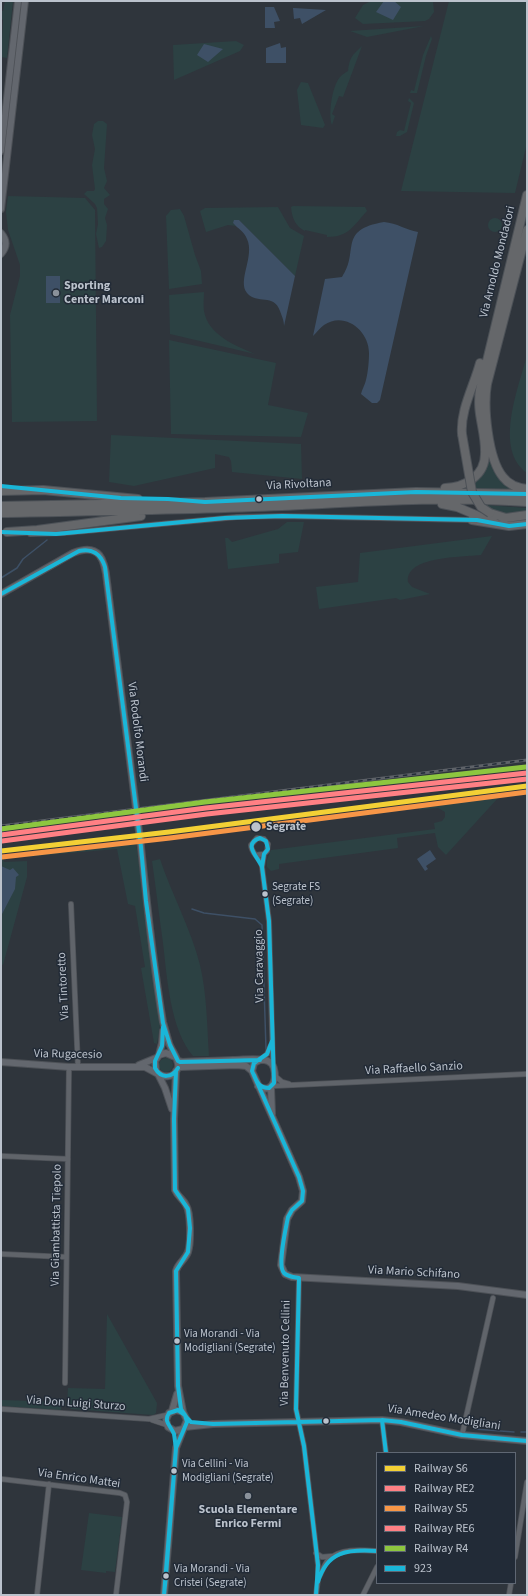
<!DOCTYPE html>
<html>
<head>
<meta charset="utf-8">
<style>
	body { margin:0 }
	#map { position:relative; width:528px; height:1596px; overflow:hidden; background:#2f353c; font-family:"Source Sans 3",sans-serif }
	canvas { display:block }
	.frame { position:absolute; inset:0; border:2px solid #bbc2cc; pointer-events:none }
	.legend { position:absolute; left:376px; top:1452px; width:140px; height:132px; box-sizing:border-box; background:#222b37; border:1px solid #5f6773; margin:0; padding:5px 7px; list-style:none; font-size:12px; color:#bbc2cc }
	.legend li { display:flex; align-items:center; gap:8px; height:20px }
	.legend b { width:20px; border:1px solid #5f6773 }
</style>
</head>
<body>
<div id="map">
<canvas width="528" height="1596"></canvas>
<div class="frame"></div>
<ul class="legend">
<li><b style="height:5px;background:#f3d035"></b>Railway S6</li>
<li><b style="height:5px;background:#ff8084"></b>Railway RE2</li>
<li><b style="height:5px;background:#f79647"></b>Railway S5</li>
<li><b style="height:5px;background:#ff8084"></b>Railway RE6</li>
<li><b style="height:5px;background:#8dc63f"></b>Railway R4</li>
<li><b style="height:5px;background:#1ab6d8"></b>923</li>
</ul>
</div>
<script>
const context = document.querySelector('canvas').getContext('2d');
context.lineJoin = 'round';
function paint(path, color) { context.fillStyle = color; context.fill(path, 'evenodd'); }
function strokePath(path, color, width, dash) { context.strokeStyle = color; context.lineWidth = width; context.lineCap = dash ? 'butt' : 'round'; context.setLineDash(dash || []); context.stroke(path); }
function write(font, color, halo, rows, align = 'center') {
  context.font = font + ' "Source Sans 3",sans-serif'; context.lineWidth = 3; context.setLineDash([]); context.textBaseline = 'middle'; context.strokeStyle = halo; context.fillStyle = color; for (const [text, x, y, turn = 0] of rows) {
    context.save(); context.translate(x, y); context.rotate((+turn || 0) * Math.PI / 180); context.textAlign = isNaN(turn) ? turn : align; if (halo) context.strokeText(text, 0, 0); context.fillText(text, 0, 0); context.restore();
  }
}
const green = new Path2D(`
	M 5,1 L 13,1 L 7,58 L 1,57 L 3,20 L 1,19 L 1,11 L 3,11 Z
	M 371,1 L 433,1 L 434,12 L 429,19 L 425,21 L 363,24 L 355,18 L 363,5 Z
	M 449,1 L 527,1 L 527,143 L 515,193 L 401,191 Z
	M 424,26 L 367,37 L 350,31 Z
	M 431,36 L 432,39 L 426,56 L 417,93 L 410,93 L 411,90 L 414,91 L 423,55 Z
	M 236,41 L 244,45 L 240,51 L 174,80 L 173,45 Z
	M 362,46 L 343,97 L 339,96 L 332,114 L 335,116 L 332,125 C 328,115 332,84 341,76 C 343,74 346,72 348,71 C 350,56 352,56 362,46 Z
	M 301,82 L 308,83 L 325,125 L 323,128 L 301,125 L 297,90 Z
	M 409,98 L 414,103 L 407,132 L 400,136 L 396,136 L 397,132 L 400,130 L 404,131 L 411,103 L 408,101 Z
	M 98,121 L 103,121 L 107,124 L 104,168 L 107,181 L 104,188 L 110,195 L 104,199 L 104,204 L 108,209 L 105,218 L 107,225 L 106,241 L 102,247 L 99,248 L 96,234 L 98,224 L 97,208 L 95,204 L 84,194 L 87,191 L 94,191 L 95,189 L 92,165 L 95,149 L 92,135 L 94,124 Z
	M 8,196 L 85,198 L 95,210 L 97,421 L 12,422 L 10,315 L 20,276 L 20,265 L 8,230 L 6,212 Z
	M 293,206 L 365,207 L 367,211 C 353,226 349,237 327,237 L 327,235 L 305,230 L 305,231 C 295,226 292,218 291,207 Z
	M 278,207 L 290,228 L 304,236 L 295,276 L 239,220 L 233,223 L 236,226 L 228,225 L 206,232 L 200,211 L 205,208 Z
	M 180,209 L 184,216 L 195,255 L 201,271 L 202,284 L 169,289 L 166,216 L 171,210 Z
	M488 225a7 7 0 1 1 14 0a7 7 0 1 1-14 0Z
	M 204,292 C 204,298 203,305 204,311 C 208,335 236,346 255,354 L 170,334 L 169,295 Z
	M 169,340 L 276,363 L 268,405 L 308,413 L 301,437 L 171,434 Z
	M 527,355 L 527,473 C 493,449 519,387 527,355 Z
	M 111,435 L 301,444 L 302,479 L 232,472 L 231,461 L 229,457 L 215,454 L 215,468 L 134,486 L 109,482 Z
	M 487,443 C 493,467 492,477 515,490 L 476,489 L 474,481 Z
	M 486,505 L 527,508 L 527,513 C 511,515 499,515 486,505 Z
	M 287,522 L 304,522 L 298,552 L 279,554 L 279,563 L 228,569 L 225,538 L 228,538 L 232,542 L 278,529 Z
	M 492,536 L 481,555 C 463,557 405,556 408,582 L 412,587 L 430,594 L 400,600 L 396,598 L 319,609 L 316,587 L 358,582 L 360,553 Z
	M 498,795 L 498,798 L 446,855 L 438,847 L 435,833 L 397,838 L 398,848 L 279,864 L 279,869 L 271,871 L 267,867 L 267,860 L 271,850 L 435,829 L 434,823 L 442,821 L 445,817 L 445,812 L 438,808 L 419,810 L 419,806 Z
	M 136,842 L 160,1025 L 157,1044 L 154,1043 L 141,968 L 145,967 L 135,906 L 128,904 L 117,849 L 23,857 L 21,853 Z
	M 1,858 L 3,858 L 4,862 L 27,861 L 27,877 L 3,965 L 1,964 Z
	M 160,859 C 172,895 191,929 200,965 C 207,995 207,1025 209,1056 L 193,1056 C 170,1029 167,977 163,943 C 159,916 156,888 152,861 Z
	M159 1065a7 7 0 1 1 14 0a7 7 0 1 1-14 0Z
	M 107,1314 L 157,1403 L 156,1413 L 153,1415 L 71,1409 L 67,1405 L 68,1388 L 105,1389 Z
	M 1,1400 L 61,1402 L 61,1410 L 1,1406 Z
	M 89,1513 L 122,1517 L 115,1572 L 106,1571 L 106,1573 L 81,1570 Z`);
const water = new Path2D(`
	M 384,1 L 394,1 L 401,7 L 393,20 L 376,12 Z
	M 265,7 L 274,7 L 280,21 L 274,22 L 275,28 L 265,28 Z
	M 293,8 L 294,8 L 326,10 L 302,24 L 300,18 L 294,19 Z
	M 280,43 L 281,48 L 286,47 L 286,63 L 266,63 L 266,48 Z
	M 204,44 L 223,49 L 208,62 L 197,55 Z
	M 234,220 L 239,220 L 295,276 L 284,326 C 284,320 282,317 280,311 C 274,293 257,305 247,293 C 237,281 255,256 247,239 C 244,231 238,229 233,223 Z
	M 384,222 C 397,223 406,230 418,232 L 380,400 L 377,403 L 372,403 L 361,394 C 362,389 365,385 366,380 C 368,372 369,361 369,353 C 369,330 344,311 324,325 C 320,328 316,333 313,336 L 325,279 L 342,277 C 360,251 337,230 384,222 Z
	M 46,276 L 60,276 L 60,303 L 46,303 Z
	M 430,850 L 436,859 L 426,866 L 428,869 L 425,871 L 417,859 Z
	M 1,866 L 10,870 L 13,868 L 19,875 L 16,877 L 15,889 L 1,916 Z`);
const stream = new Path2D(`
	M 1,578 L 17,568 L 23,559 L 47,540
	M 192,909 L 204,913 L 255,919 L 262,925 L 266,1049
	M 474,1429 L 514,1432
	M 521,1432 L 527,1432`);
const street = new Path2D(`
	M 30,534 L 64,533 L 237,517 L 282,516 L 472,520
	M 264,854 L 262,867 L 269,921 L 273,1065
	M 256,855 L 264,854 L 267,851 L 268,844 L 264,839 L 257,838 L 251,845 C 251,853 259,857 261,864
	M 71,904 L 78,1067
	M 261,1059 L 267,1054 L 271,1045
	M 274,1075 L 282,1082 L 289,1084
	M 272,1086 L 527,1074
	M 1,1156 L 68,1159
	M 1,1254 L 66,1257
	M 299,1278 L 296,1409 L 304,1446 L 318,1565 L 318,1579 L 316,1595
	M 65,1383 L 69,1067
	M 1,1409 L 149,1419 L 167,1415
	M 152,1420 L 167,1425
	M 382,1420 L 386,1453
	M 462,1435 L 493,1298
	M 1,1479 L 120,1493 L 125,1495 L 127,1502 L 116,1595
	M 316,1553 L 322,1557 L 333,1556
	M 515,1557 L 527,1482
	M 319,1577 C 322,1572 324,1565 328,1560 C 340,1548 362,1550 377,1551
	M 37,1595 L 49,1484
	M 363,1595 L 377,1567
	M 509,1595 L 511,1583`);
const secondary = new Path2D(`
	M 1,151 L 18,1
	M 1,209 L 25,1
	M 1,233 C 7,240 7,247 1,254
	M 1,594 L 73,553 C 100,542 105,560 107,582
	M 141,847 C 147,905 153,964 163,1022 C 165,1029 167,1036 169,1043 C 171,1050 180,1060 178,1068 C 174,1079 162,1078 156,1071 L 155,1061 L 159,1055 L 166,1053 L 175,1057
	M 159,1055 L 162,1043 L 163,1031
	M 260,1060 L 254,1063 L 252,1071 L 299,1177 L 303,1191 L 302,1201 L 292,1210 L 287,1219 L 281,1265 L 285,1274 L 292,1277 L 458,1286 L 527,1295
	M 178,1061 L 182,1062 C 199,1061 216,1061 233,1060 C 243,1060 254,1058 264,1060 C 267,1060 270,1062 272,1064 C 278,1073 275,1096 258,1086
	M 1,1062 L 69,1067 L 145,1067 L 158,1074 L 165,1088 L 172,1109
	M 139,1065 L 156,1058
	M 181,1067 L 237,1065 L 246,1066 L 252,1071
	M 176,1071 L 174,1119 L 175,1190 C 178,1197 183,1199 186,1205 C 191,1213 191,1243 188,1252 C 185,1260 178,1263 176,1271 L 178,1386 L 183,1412
	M 271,1088 L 272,1114
	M 172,1411 L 177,1394
	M 185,1427 L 213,1424 L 382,1420 L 401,1422 L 462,1435 L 527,1441
	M 164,1595 L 176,1448 L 187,1420 L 183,1412 L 176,1410 L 169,1413 L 166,1420 L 168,1427 L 175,1431 L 183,1429`);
const highway = new Path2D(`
	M 527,230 L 487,384 C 483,407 488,459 503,477 C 509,485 518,488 527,489
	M 462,434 C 460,410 474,386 480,363
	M 445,488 C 465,487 485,476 485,454 C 486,431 476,414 480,390 L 527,195
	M 1,491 L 43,490 L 138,499
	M 442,504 L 457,507 L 495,523
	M 1,506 L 205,502 L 416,492 L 527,494
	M 1,513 C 95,511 188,510 282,506 C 364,502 445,496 527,502
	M 490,513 L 506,518 L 527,515
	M 472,520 L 509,526 L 527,524
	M 7,532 L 37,530 L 141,516`);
const rail = new Path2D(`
	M 1,826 L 527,760`);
const secondaryBridge = new Path2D(`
	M 107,582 L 141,847`);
const highwayBridge = new Path2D(`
	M 462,434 L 472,492 L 481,507 L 490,513`);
const bus1 = new Path2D(`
	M 1,486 L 121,498 L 168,499 L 205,502 L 416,492 L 527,494
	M 1,532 L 56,534 L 225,518 L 282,516 L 477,520 L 509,526 L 527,524
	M 1,594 L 79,551 C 92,548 101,554 105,567 L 141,847 L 146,901 L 163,1023 L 170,1045 L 178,1061 L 180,1062 L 260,1060
	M 262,867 C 258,857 242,844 260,838 L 266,841 L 268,849 L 264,854
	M 163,1027 L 162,1046 L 155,1061 L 155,1068 C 161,1079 172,1078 178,1068
	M 272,1041 L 267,1054 L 254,1063 L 252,1071 L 299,1177 L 303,1191 L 302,1201 L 292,1210 L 288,1217 C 286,1228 277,1266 284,1273 C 288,1277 294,1277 299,1278 L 296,1409 L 304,1446 L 318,1565 L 316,1595
	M 178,1068 L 176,1071 L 174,1119 L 175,1190 L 188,1209 L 190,1228 L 188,1252 L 176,1271 L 178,1386 L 181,1409 L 187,1418 L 191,1422 L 213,1424 L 382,1420 L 401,1422 L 462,1435 L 527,1441
	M 254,1075 C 257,1083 260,1088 269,1088 L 274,1083 L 269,921 L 262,867 L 264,854
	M 178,1410 L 185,1415 L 187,1422 L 176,1448 C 175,1444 175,1439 174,1434 C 171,1426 163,1422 169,1413 Z
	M 382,1420 L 386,1453
	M 176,1448 L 166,1575 L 164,1595 Z
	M 318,1582 C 327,1551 348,1549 377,1551`);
const rail1 = new Path2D(`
	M 1,851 L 169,832 L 527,786`);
const rail2 = new Path2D(`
	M 1,835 L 206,808 L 527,773`);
const rail3 = new Path2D(`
	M 2,857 L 170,838 L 527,792`);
const rail4 = new Path2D(`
	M 2,841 L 207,814 L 527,779`);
const rail5 = new Path2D(`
	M 1,829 L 205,802 L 526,767`);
const markers = [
	[56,293,4,"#8a919a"],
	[259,499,3.5,"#bbc2cc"],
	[256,827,5.5,"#bbc2cc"],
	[265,894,3.5,"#bbc2cc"],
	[177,1341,3.5,"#bbc2cc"],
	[326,1421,3.5,"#bbc2cc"],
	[174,1471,3.5,"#bbc2cc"],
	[248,1496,4,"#8a919a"],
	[166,1576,3.5,"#bbc2cc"]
];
const busNames = [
	["Segrate FS",272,888],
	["(Segrate)",272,902],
	["Via Morandi - Via",184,1335],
	["Modigliani (Segrate)",184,1349],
	["Via Cellini - Via",182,1465],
	["Modigliani (Segrate)",182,1479],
	["Via Morandi - Via",174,1570],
	["Cristei (Segrate)",174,1584]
];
const streetNames = [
	["Via Arnoldo Mondadori",498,262,-76],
	["Via Rivoltana",299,485,-3],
	["Via Rodolfo Morandi",137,732,83],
	["Via Caravaggio",260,966,-91],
	["Via Tintoretto",64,986,-93],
	["Via Rugacesio",68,1055,1],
	["Via Raffaello Sanzio",414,1069,-3],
	["Via Giambattista Tiepolo",57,1225,-89],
	["Via Mario Schifano",414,1273,3],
	["Via Benvenuto Cellini",286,1353,-89],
	["Via Don Luigi Sturzo",76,1404,4],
	["Via Amedeo Modigliani",444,1418,9],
	["Via Enrico Mattei",79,1479,8]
];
const poiNames = [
	["Sporting",64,286],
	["Center Marconi",64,300],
	["Scuola Elementare",248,1510,"center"],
	["Enrico Fermi",248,1524,"center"]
];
const stopNames = [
	["Segrate",266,827]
];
paint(green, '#2c4143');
paint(water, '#3e5066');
strokePath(stream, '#3e5066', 1.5);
strokePath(street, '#4d5157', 6);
strokePath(secondary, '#4d5157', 8);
strokePath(highway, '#4c5157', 10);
strokePath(street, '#60646a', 4.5);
strokePath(secondary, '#63676e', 6);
strokePath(highway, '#65676a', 8);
strokePath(rail, '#5e6268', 3);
strokePath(rail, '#222b37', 1.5, [4.5]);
strokePath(secondaryBridge, '#4d5157', 8, []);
strokePath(highwayBridge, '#4c5157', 10, []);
strokePath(secondaryBridge, '#63676e', 6);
strokePath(highwayBridge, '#65676a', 8);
strokePath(bus1, '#1ab6d8', 4);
strokePath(rail1, '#f3d035', 5);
strokePath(rail2, '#ff8084', 5);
strokePath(rail3, '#f79647', 5);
strokePath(rail4, '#ff8084', 5);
strokePath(rail5, '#8dc63f', 5);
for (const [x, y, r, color] of markers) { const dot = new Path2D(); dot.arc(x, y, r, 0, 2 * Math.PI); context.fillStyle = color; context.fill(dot); strokePath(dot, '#222b37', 1.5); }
write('11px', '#bbc2cc', '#222b37', busNames, 'left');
write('12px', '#bbc2cc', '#222b37', streetNames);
write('bold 12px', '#bbc2cc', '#222b37', poiNames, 'left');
write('bold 12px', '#bbc2cc', '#222b37', stopNames, 'left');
</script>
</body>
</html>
